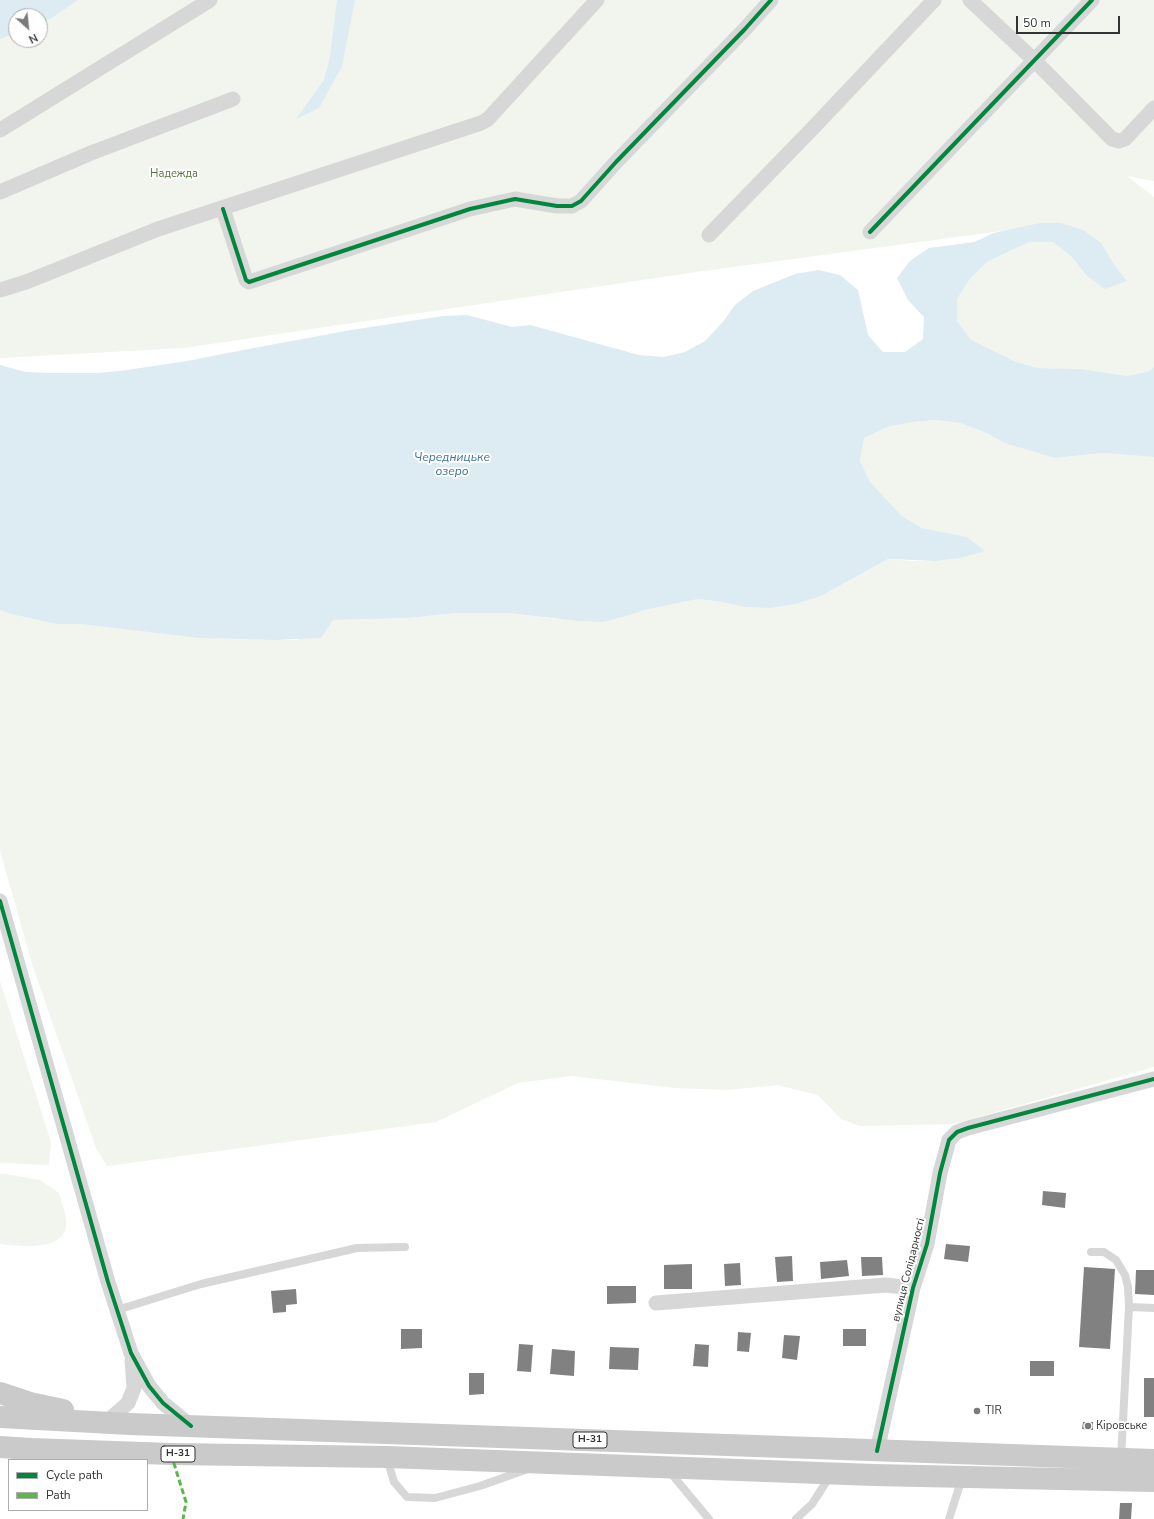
<!DOCTYPE html>
<html>
<head>
<meta charset="utf-8">
<style>
	body { margin:0 }
	#map { position:relative; width:1154px; height:1519px; overflow:hidden; background:#fff; font-family:"Nunito Sans",sans-serif }
	canvas { display:block }
	.legend { position:absolute; left:8px; top:1459px; width:140px; height:52px; box-sizing:border-box; background:#fff; border:1px solid #adadad; margin:0; padding:5px 7px; list-style:none; font-size:12px; color:#333 }
	.legend li { display:flex; align-items:center; gap:8px; height:20px }
	.legend b { width:20px; border:1px solid #adadad }
	.north { position:absolute; left:8px; top:8px; width:40px; height:40px; box-sizing:border-box; background:#fff; border:1px solid #adadad; border-radius:50%; rotate:153deg; font-size:11px; font-weight:700; line-height:16px; text-align:center; color:#333 }
	.north::after { content:''; display:block; margin:auto; width:14px; height:18px; background:#7a7a7a; clip-path:polygon(50% 0,100% 100%,50% 72%,0 100%) }
	.scale { position:absolute; left:1016px; top:16px; width:104px; height:18px; box-sizing:border-box; border:2px solid #333; border-top:0; padding-left:5px; font-size:12px; line-height:14px; white-space:nowrap; color:#333; -webkit-text-stroke:3px #fff; paint-order:stroke }
</style>
</head>
<body>
<div id="map">
<canvas width="1154" height="1519"></canvas>
<ul class="legend">
<li><b style="height:5px;background:#00873e"></b>Cycle path</li>
<li><b style="height:5px;background:#58b947"></b>Path</li>
</ul>
<div class="north">N</div>
<div class="scale">50 m</div>
</div>
<script>
const context = document.querySelector('canvas').getContext('2d');
context.lineJoin = 'round';
function paint(path, color) { context.fillStyle = color; context.fill(path, 'evenodd'); }
function strokePath(path, color, width, dash) { context.strokeStyle = color; context.lineWidth = width; context.lineCap = dash ? 'butt' : 'round'; context.setLineDash(dash || []); context.stroke(path); }
function write(font, color, halo, rows, align = 'center') {
  context.font = font + ' "Nunito Sans",sans-serif'; context.lineWidth = 4; context.setLineDash([]); context.textBaseline = 'middle'; context.strokeStyle = halo; context.fillStyle = color; for (const [text, x, y, turn = 0] of rows) {
    context.save(); context.translate(x, y); context.rotate((+turn || 0) * Math.PI / 180); context.textAlign = isNaN(turn) ? turn : align; if (halo) context.strokeText(text, 0, 0); context.fillText(text, 0, 0); context.restore();
  }
}
const green = new Path2D(`
	M 0,0 L 52,18 L 78,0 L 1154,0 L 1154,181 L 1127,176 L 1154,197 L 1154,367 L 1150,371 L 1128,376 L 1081,369 L 1037,368 L 1014,361 L 970,340 L 957,321 L 957,299 L 970,279 L 987,262 L 1029,242 L 1053,242 L 1072,257 L 1086,275 L 1127,281 L 1113,263 L 1061,223 L 696,272 L 184,348 L 0,358 ZM 16,16 L 40,16 L 40,40 L 16,40 Z
	M 936,420 L 960,423 L 984,432 L 1007,444 L 1055,458 L 1103,453 L 1154,457 L 1154,1067 L 954,1124 L 860,1126 L 841,1119 L 818,1095 L 777,1085 L 728,1090 L 675,1088 L 572,1076 L 518,1083 L 436,1122 L 107,1166 L 96,1148 L 33,967 L 0,851 L 0,610 L 11,614 L 56,624 L 81,624 L 224,639 L 297,640 L 333,620 L 407,618 L 457,613 L 507,613 L 556,619 L 626,616 L 649,609 L 698,599 L 771,608 L 796,604 L 821,596 L 888,559 L 912,561 L 937,561 L 961,558 L 984,551 L 967,537 L 922,528 L 902,516 L 870,482 L 860,461 L 864,438 L 888,427 L 913,422 Z
	M 0,981 L 51,1142 L 49,1165 L 0,1163 Z
	M 0,1174 L 6,1174 L 40,1180 L 59,1193 C 61,1201 68,1218 66,1226 C 63,1252 18,1246 0,1244 Z`);
const water = new Path2D(`
	M 0,0 L 78,0 L 52,18 L 40,23 L 40,16 L 16,16 L 16,33 L 0,39 Z
	M 337,0 L 355,0 L 342,66 L 319,108 L 296,119 L 324,80 L 330,57 Z
	M 1040,223 L 1061,223 L 1083,230 L 1101,243 L 1113,263 L 1127,281 L 1105,289 L 1086,275 L 1072,257 L 1053,242 L 1029,242 L 987,262 L 970,279 L 957,299 L 957,321 L 971,340 L 1014,361 L 1037,368 L 1081,369 L 1128,376 L 1150,371 L 1154,367 L 1154,457 L 1103,453 L 1055,458 L 1007,444 L 984,432 L 960,423 L 936,420 L 913,422 L 888,427 L 864,438 L 860,461 L 870,482 L 902,516 L 922,528 L 967,537 L 985,551 L 961,558 L 937,561 L 888,559 L 821,596 L 796,604 L 771,608 L 746,607 L 722,602 L 698,599 L 649,609 L 626,616 L 603,622 L 579,621 L 507,613 L 457,613 L 407,618 L 333,620 L 321,638 L 274,640 L 200,638 L 81,624 L 56,624 L 11,614 L 0,610 L 0,365 L 26,372 L 49,373 L 96,373 L 120,371 L 187,361 L 259,347 L 351,330 L 443,316 L 467,315 L 512,327 L 530,325 L 639,355 L 663,357 L 685,352 L 705,341 L 722,323 L 735,305 L 753,291 L 795,274 L 819,270 L 840,275 L 858,290 L 868,335 L 883,352 L 905,352 L 923,339 L 924,317 L 908,300 L 897,278 L 910,261 L 929,248 L 974,242 L 994,233 Z`);
const building = new Path2D(`
	M 1043,1191 L 1066,1193 L 1065,1208 L 1042,1205 Z
	M 946,1244 L 970,1246 L 968,1262 L 944,1259 Z
	M 792,1256 L 793,1281 L 777,1282 L 775,1257 Z
	M 861,1257 L 882,1257 L 883,1275 L 862,1276 Z
	M 847,1260 L 849,1276 L 821,1279 L 820,1262 Z
	M 740,1263 L 741,1285 L 725,1286 L 724,1264 Z
	M 692,1264 L 692,1289 L 664,1289 L 664,1265 Z
	M 1084,1267 L 1115,1269 L 1110,1349 L 1079,1347 Z
	M 1136,1270 L 1154,1270 L 1154,1295 L 1135,1294 Z
	M 607,1286 L 636,1286 L 636,1303 L 607,1304 Z
	M 296,1289 L 297,1304 L 286,1305 L 286,1312 L 273,1313 L 271,1291 Z
	M 401,1329 L 422,1329 L 422,1348 L 401,1349 Z
	M 843,1329 L 866,1329 L 866,1346 L 843,1346 Z
	M 738,1332 L 751,1333 L 749,1352 L 737,1351 Z
	M 784,1335 L 800,1336 L 797,1360 L 782,1358 Z
	M 519,1344 L 533,1345 L 531,1372 L 517,1371 Z
	M 695,1344 L 709,1345 L 708,1367 L 693,1366 Z
	M 610,1347 L 639,1348 L 638,1370 L 609,1369 Z
	M 552,1349 L 575,1351 L 574,1376 L 550,1374 Z
	M 1030,1361 L 1054,1361 L 1054,1376 L 1030,1376 Z
	M 469,1373 L 484,1373 L 484,1394 L 469,1395 Z
	M 1144,1378 L 1154,1378 L 1154,1417 L 1144,1417 Z
	M 1083,1422 L 1093,1422 L 1093,1430 L 1082,1429 Z
	M 1120,1503 L 1132,1503 L 1131,1519 L 1119,1519 Z`);
const lane = new Path2D(`
	M 1091,1252 L 1104,1252 L 1116,1260 L 1125,1275 L 1128,1287 L 1129,1307 L 1121,1459
	M 1129,1307 L 1154,1308
	M 117,1310 L 201,1284 L 357,1248 L 405,1247
	M 387,1458 L 394,1482 L 407,1497 L 435,1498 L 480,1486 L 528,1469
	M 669,1471 L 709,1519
	M 796,1519 L 812,1504 L 830,1476
	M 949,1519 L 962,1478`);
const street = new Path2D(`
	M 970,0 L 1035,61 L 1112,139 L 1119,141 L 1125,139 L 1154,108
	M 0,130 L 210,0
	M 0,192 L 91,153 L 233,99
	M 223,209 L 246,280 L 249,282 L 470,209 L 515,199 L 557,206 L 572,206 L 581,201 L 616,162 L 745,29 L 771,0
	M 870,232 L 1092,0
	M 709,235 L 812,129 L 934,0
	M 0,290 L 26,282 L 158,229 L 481,123 L 488,119 L 597,0
	M 0,901 L 108,1282 L 131,1353 L 149,1386 L 163,1403 L 191,1426
	M 656,1303 L 886,1285 L 913,1288
	M 110,1419 L 128,1403 L 134,1388 L 132,1360
	M 877,1451 L 913,1288 L 927,1244 L 940,1173 L 949,1140 L 957,1132 L 968,1128 L 1154,1079`);
const primary = new Path2D(`
	M 0,1393 L 30,1403 L 63,1410
	M 0,1417 L 130,1424 L 1154,1460
	M 0,1447 L 31,1449 L 171,1454 L 387,1457 L 874,1475 L 1154,1481`);
const quiet = new Path2D(`
	M 171,1454 L 186,1502 L 183,1519`);
const cycleway = new Path2D(`
	M 223,209 L 246,280 L 249,282 L 470,209 L 515,199 L 557,206 L 572,206 L 581,201 L 616,162 L 745,29 L 771,0
	M 870,232 L 1092,0
	M 0,901 L 108,1282 L 131,1353 L 149,1386 L 163,1403 L 191,1426
	M 877,1451 L 913,1288 L 927,1244 L 940,1173 L 949,1140 L 957,1132 L 968,1128 L 1154,1079`);
const markers = [
	[977,1411,4,"#7a7a7a"],
	[1088,1426,4,"#7a7a7a"]
];
const shields = [
	[590,1440,34],
	[178,1454,34]
];
const shieldNames = [
	["Н-31",590,1440],
	["Н-31",178,1454]
];
const parkNames = [
	["Надежда",174,174]
];
const streetNames = [
	["вулиця Солідарності",909,1270,-76]
];
const poiNames = [
	["TIR",985,1411],
	["Кіровське",1096,1426]
];
const waterNames = [
	["Чередницьке",452,458],
	["озеро",452,472]
];
paint(green, '#f1f5ed');
paint(water, '#ddebf3');
paint(building, '#818181');
strokePath(lane, '#d7d7d7', 8);
strokePath(street, '#d7d7d7', 15);
strokePath(primary, '#cacaca', 22);
strokePath(quiet, '#58b947', 3, [6, 3]);
strokePath(cycleway, '#00873e', 4);
for (const [x, y, r, color] of markers) { const dot = new Path2D(); dot.arc(x, y, r, 0, 2 * Math.PI); context.fillStyle = color; context.fill(dot); strokePath(dot, '#fff', 1.5); }
for (const [x, y, w] of shields) { const box = new Path2D(); box.roundRect(x - w / 2, y - 8, w, 16, 3); context.fillStyle = '#fff'; context.fill(box); strokePath(box, '#333', 1); }
write('bold 10px', '#333', null, shieldNames);
write('11px', '#56703f', '#fff', parkNames);
write('11px', '#333', '#fff', streetNames);
write('11px', '#333', '#fff', poiNames, 'left');
write('italic 12px', '#3f7597', '#fff', waterNames);
</script>
</body>
</html>
